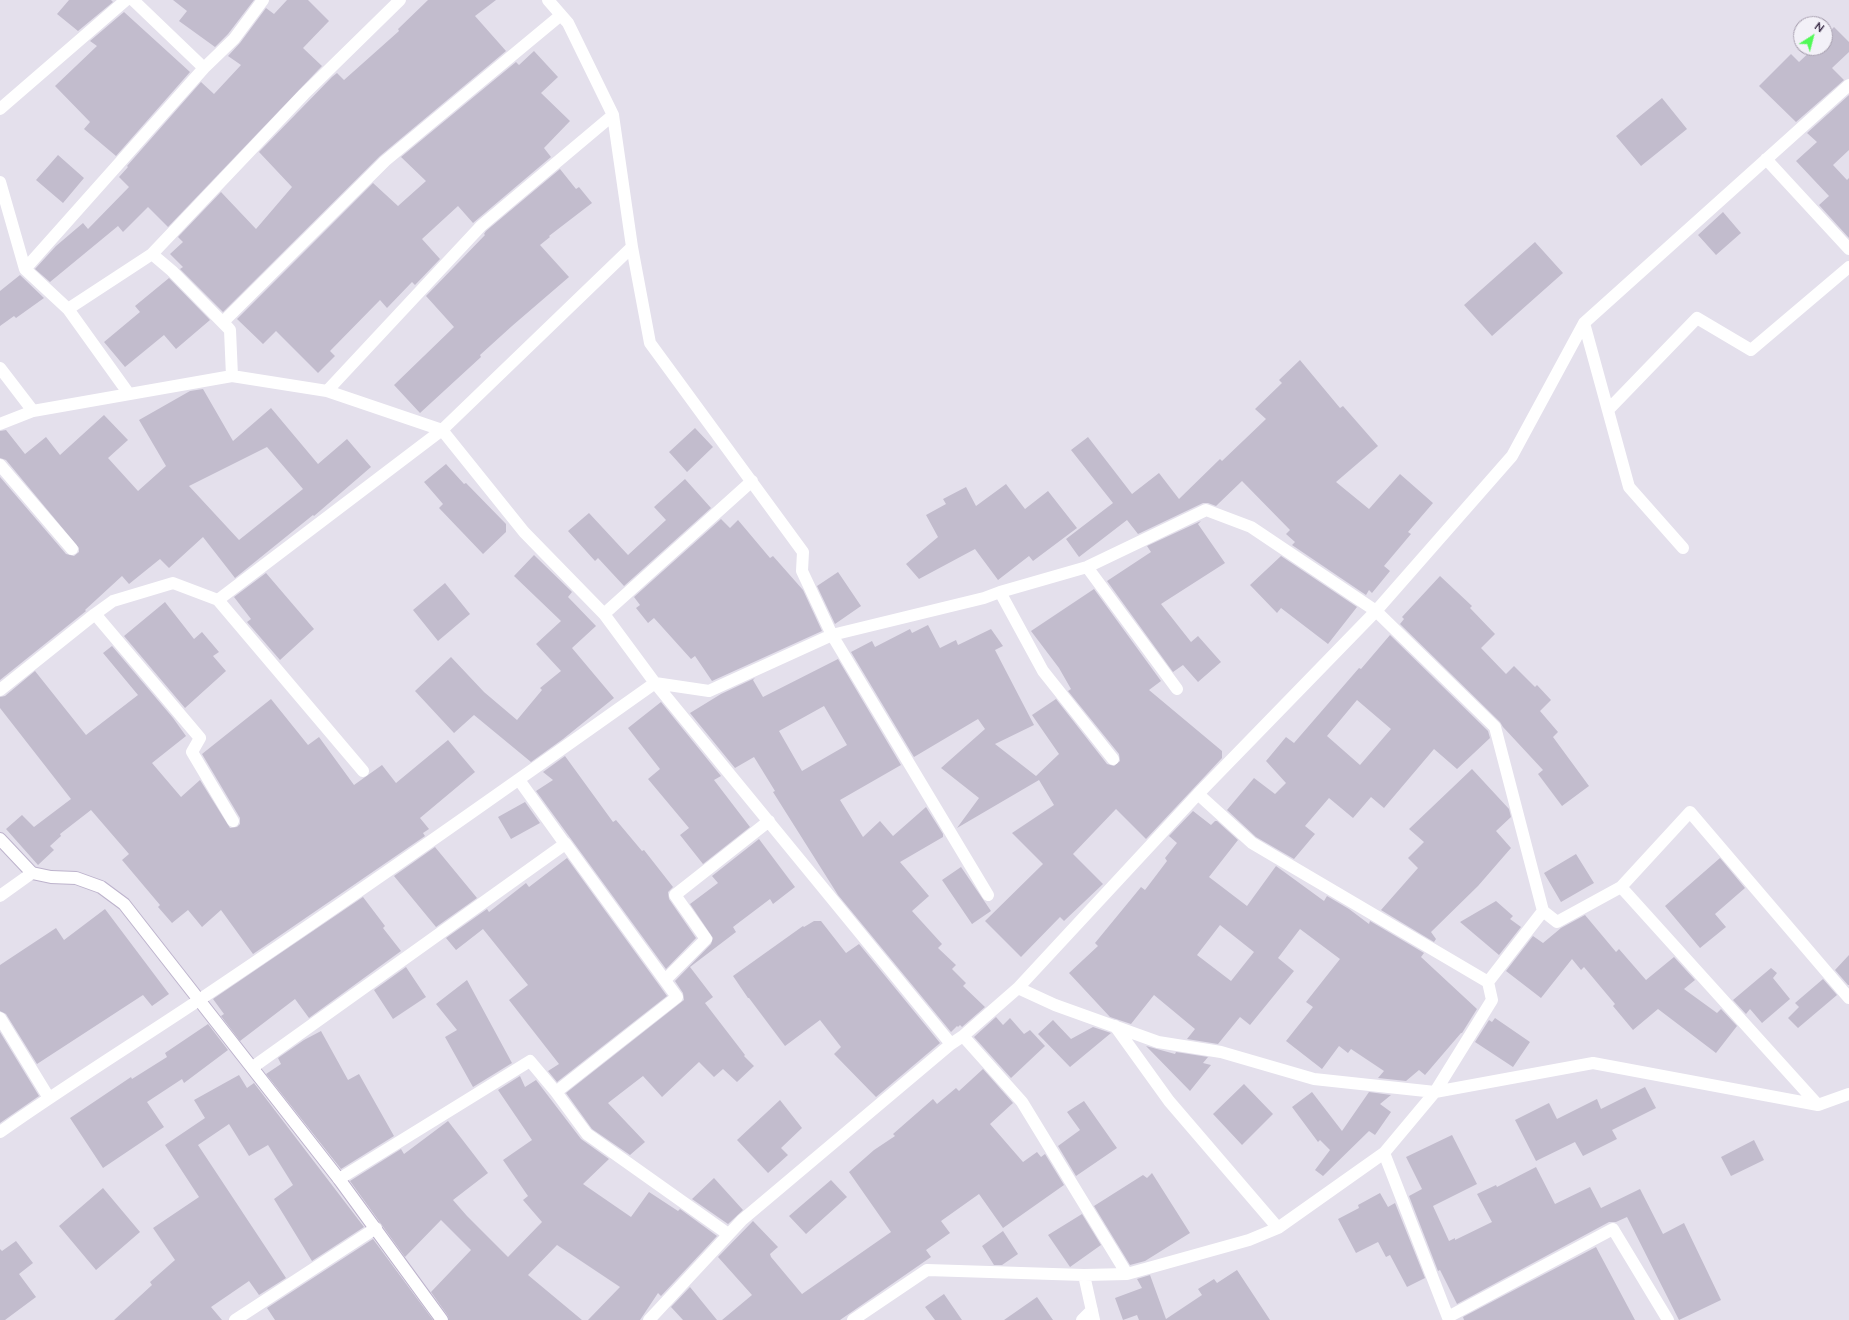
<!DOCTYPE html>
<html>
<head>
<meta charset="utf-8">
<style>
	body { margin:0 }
	#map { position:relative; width:1849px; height:1320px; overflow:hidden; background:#e4e0ec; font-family:Lato,sans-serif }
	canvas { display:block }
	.north { position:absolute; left:1793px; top:16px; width:40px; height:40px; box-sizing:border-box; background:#f3f1f8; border:1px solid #a59dad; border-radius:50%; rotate:36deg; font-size:11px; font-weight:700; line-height:16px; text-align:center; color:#2f203d }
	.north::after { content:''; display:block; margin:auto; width:14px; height:18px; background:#51f957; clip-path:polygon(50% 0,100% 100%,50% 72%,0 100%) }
</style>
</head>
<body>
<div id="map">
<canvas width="1849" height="1320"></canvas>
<div class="north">N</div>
</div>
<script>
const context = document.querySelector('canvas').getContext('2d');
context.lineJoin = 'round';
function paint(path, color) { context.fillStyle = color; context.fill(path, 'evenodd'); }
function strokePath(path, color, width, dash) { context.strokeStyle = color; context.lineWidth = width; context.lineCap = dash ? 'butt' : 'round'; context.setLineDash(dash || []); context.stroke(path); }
const building = new Path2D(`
	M 69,0 L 111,0 L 113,2 L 78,31 L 57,14 Z
	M 173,0 L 254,0 L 228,34 L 215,47 L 179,21 L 187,11 Z
	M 287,0 L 308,0 L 329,21 L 303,48 L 322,66 L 168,227 L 148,207 L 123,232 L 118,226 L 50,282 L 35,269 L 56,246 L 83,223 L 88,229 L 129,187 L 119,177 L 128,167 L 127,166 L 201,82 L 214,94 L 241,65 L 228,56 L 240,43 L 266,8 L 274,14 Z
	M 428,0 L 496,0 L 475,16 L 506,51 L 380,156 L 223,312 L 180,269 L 183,267 L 170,254 L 183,242 L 178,237 L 221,192 L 256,229 L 292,187 L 259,152 L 332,77 L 337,73 L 344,80 L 399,31 L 398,29 Z
	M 124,12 L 190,72 L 116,156 L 84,129 L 90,122 L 55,86 L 97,46 L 90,41 Z
	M 1834,27 L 1849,42 L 1849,52 L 1832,68 L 1844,80 L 1796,122 L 1759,86 L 1791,54 L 1799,62 L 1814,48 L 1825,48 L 1825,36 Z
	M 534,51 L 558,77 L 541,93 L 570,121 L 544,148 L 551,157 L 473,223 L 458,206 L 422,239 L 440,259 L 415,285 L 412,282 L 387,308 L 380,300 L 330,351 L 335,356 L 318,373 L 276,331 L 263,344 L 237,319 L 373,183 L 398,206 L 426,181 L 401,157 L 516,62 L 519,65 Z
	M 1849,95 L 1849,150 L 1833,165 L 1847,180 L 1849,178 L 1849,238 L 1819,205 L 1829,196 L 1796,161 L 1817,142 L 1807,133 Z
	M 1662,98 L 1687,129 L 1641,166 L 1616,136 Z
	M 58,155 L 84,178 L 63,203 L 36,180 Z
	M 560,169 L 576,189 L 579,187 L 592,203 L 549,236 L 550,237 L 540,245 L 569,277 L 512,326 L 480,355 L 481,357 L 420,413 L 394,385 L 454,327 L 426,296 L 485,235 L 484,234 L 486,231 Z
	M 1723,212 L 1741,233 L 1716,255 L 1698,235 Z
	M 1535,242 L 1563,273 L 1492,336 L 1464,305 Z
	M 20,275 L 44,298 L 16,318 L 14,316 L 0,326 L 0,291 Z
	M 169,278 L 210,320 L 176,349 L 164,335 L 125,367 L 104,342 L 140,312 L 135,306 Z
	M 1300,360 L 1340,408 L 1343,406 L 1378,446 L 1336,482 L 1369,509 L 1400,474 L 1433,503 L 1408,532 L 1411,534 L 1384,566 L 1390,571 L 1372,593 L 1369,590 L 1366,595 L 1292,545 L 1295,542 L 1286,534 L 1290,530 L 1242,481 L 1216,506 L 1208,503 L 1203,503 L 1138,534 L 1127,520 L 1079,557 L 1066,539 L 1113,503 L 1071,450 L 1088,437 L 1132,494 L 1159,473 L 1179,499 L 1220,459 L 1222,461 L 1266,419 L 1255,409 L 1282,383 L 1279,380 Z
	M 203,389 L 233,441 L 271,408 L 318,464 L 347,439 L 371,467 L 314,516 L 313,515 L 235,578 L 203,537 L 169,568 L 160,559 L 129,584 L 122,576 L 85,610 L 86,611 L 0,680 L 0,477 L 66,554 L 74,556 L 79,552 L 79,548 L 6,460 L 0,458 L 0,431 L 6,430 L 25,454 L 46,437 L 60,455 L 104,415 L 128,440 L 108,458 L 138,491 L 166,466 L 139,420 L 190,391 ZM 267,447 L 303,489 L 239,540 L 189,486 Z
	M 695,428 L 713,447 L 687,472 L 669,452 Z
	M 446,464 L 464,484 L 466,483 L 506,524 L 506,532 L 483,554 L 439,508 L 443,504 L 424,482 Z
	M 685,479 L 711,508 L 624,586 L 598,558 L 595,561 L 568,531 L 589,513 L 628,555 L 666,520 L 654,507 Z
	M 1006,484 L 1025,509 L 1048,491 L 1077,528 L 1033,561 L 1029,556 L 998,580 L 975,549 L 919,579 L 906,564 L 938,537 L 926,515 L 946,504 L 943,499 L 966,487 L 976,506 Z
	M 721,519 L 730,528 L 738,520 L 770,558 L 773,556 L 803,590 L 822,631 L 712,681 L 695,656 L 691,659 L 654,618 L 648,623 L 636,608 L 640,605 L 634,597 Z
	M 1201,521 L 1198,524 L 1225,563 L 1161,604 L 1191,642 L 1198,636 L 1221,662 L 1198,682 L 1183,665 L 1173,672 L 1107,581 L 1151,552 L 1147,546 Z
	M 534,555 L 572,592 L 568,597 L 596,626 L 572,648 L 614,698 L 563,739 L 531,762 L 474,715 L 454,733 L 415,691 L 451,657 L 484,692 L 517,720 L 542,690 L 540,688 L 561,671 L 536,644 L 561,621 L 514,576 Z
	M 1281,556 L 1357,607 L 1328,644 L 1281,608 L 1277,613 L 1250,585 Z
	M 838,572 L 861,606 L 835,624 L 817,586 Z
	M 266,573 L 314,629 L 280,660 L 247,622 L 251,619 L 234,597 Z
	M 1440,576 L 1472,606 L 1470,608 L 1495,634 L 1481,648 L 1506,674 L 1514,666 L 1535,687 L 1537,685 L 1551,700 L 1540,711 L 1558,732 L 1553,737 L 1589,786 L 1562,806 L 1538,774 L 1543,770 L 1503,727 L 1500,722 L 1400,624 L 1404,619 L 1402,617 Z
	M 445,583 L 470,614 L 438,641 L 413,610 Z
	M 1094,589 L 1161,681 L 1149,690 L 1222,751 L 1222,758 L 1146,839 L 1116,809 L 1073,854 L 1103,884 L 1064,921 L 1060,917 L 1021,957 L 985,921 L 1043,864 L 1012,833 L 1054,805 L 1039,780 L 957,828 L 979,798 L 941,768 L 985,729 L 978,719 L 914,757 L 851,652 L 872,641 L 875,647 L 910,629 L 912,633 L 928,625 L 940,648 L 956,640 L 958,645 L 991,629 L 1003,646 L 995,650 L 1034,725 L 995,744 L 1036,776 L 1059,754 L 1032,715 L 1056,699 L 1107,764 L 1114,766 L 1120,761 L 1119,754 L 1068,691 L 1071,689 L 1059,668 L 1031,631 Z
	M 165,602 L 194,639 L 202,632 L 219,652 L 213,656 L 226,671 L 185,708 L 124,636 Z
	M 1390,635 L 1488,731 L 1490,738 L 1457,769 L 1434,749 L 1384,808 L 1371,797 L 1353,818 L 1329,798 L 1305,826 L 1315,834 L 1294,859 L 1256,837 L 1227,810 L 1254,778 L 1275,794 L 1286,783 L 1266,761 L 1286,737 L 1294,743 L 1359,668 L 1361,669 ZM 1357,700 L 1391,729 L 1360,765 L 1327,736 Z
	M 112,646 L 173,718 L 186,736 L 152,763 L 181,797 L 200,780 L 230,828 L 237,827 L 240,824 L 240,818 L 202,754 L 271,699 L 308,745 L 319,737 L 354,785 L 382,765 L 396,783 L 448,740 L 475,772 L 420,818 L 429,829 L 423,833 L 425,836 L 253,954 L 221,910 L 202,927 L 188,910 L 172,923 L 158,907 L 160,905 L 122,860 L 129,854 L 91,810 L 60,834 L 61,836 L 50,846 L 54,850 L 38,865 L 6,829 L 22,815 L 34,827 L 71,799 L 0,708 L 0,697 L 5,696 L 35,671 L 86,735 L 138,695 L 103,653 Z
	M 838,659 L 901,765 L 840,800 L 863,837 L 880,821 L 893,836 L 926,807 L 943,834 L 943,837 L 900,862 L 929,896 L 912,911 L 942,944 L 938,948 L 956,965 L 952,969 L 966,983 L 963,986 L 985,1007 L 962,1027 L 960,1025 L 958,1027 L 957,1026 L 951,1032 L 838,895 L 773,792 L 775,791 L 754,757 L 735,768 L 690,713 L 721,694 L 755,678 L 753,680 L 763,697 ZM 824,706 L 847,745 L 802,771 L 779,731 Z
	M 661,702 L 721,776 L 714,780 L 750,827 L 703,864 L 680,835 L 689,828 L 648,779 L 660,769 L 628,728 Z
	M 565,756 L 613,822 L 616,820 L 642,851 L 644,850 L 673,887 L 668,892 L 669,899 L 696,938 L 666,969 L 536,791 L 553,780 L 543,772 Z
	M 1472,769 L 1509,809 L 1511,817 L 1496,831 L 1511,848 L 1478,886 L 1431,932 L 1436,939 L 1434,942 L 1381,910 L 1418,868 L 1408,858 L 1424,842 L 1409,829 Z
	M 525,802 L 540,823 L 511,839 L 498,817 Z
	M 1193,811 L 1211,825 L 1215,821 L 1217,821 L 1238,840 L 1209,877 L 1247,906 L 1276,866 L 1324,901 L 1327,896 L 1349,909 L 1369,924 L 1370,921 L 1424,953 L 1421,957 L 1477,1009 L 1462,1033 L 1461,1033 L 1425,1075 L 1419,1070 L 1406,1081 L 1378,1078 L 1384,1071 L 1351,1049 L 1348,1053 L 1339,1046 L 1322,1069 L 1286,1041 L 1313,1007 L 1306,1002 L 1340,959 L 1300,929 L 1278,958 L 1294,971 L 1250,1025 L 1240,1017 L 1218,1044 L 1187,1039 L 1195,1029 L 1154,995 L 1131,1024 L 1110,1017 L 1069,973 L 1098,946 L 1095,943 L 1141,887 L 1145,890 L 1167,861 L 1165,858 L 1177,843 L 1169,836 ZM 1220,925 L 1254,952 L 1231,981 L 1197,955 Z
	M 759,839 L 795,887 L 773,904 L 770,899 L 733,927 L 736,932 L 690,967 L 713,997 L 705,1003 L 745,1055 L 744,1056 L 754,1066 L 737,1082 L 723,1069 L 714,1077 L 699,1062 L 662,1097 L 643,1076 L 608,1103 L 645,1142 L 630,1155 L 592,1129 L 566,1093 L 684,1000 L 683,993 L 675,981 L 711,944 L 713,938 L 690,904 L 718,883 L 712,876 Z
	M 435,847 L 477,898 L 436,927 L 394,876 Z
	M 1576,854 L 1594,883 L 1561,902 L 1544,873 Z
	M 567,858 L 667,996 L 557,1082 L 548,1071 L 559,1064 L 509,1000 L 528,985 L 483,929 L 456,950 L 446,938 L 487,909 L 489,912 L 526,883 L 529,887 Z
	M 1720,858 L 1745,888 L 1715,914 L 1726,927 L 1700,948 L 1665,906 Z
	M 961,867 L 991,911 L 972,924 L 942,880 Z
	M 363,897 L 385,926 L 383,928 L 401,951 L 309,1018 L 295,999 L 240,1041 L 221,1016 L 224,1014 L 213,999 Z
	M 1496,901 L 1513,916 L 1510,919 L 1521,927 L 1499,955 L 1460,922 Z
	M 105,909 L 169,994 L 152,1006 L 143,995 L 37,1064 L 6,1014 L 0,1011 L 0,965 L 56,928 L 64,940 Z
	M 1585,915 L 1616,952 L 1619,949 L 1646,980 L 1674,957 L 1695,980 L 1684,989 L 1717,1013 L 1721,1009 L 1737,1026 L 1716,1053 L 1658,1009 L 1633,1030 L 1613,1006 L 1615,1004 L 1584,967 L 1581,970 L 1572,959 L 1541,998 L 1506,971 L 1533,936 L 1543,943 L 1561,928 Z
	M 814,921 L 821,921 L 846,953 L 859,944 L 940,1043 L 876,1097 L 834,1054 L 841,1047 L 820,1020 L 785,1046 L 749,998 L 748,998 L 733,976 L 803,926 L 804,927 Z
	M 1849,955 L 1849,985 L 1848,985 L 1835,970 Z
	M 406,967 L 426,997 L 393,1019 L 374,990 Z
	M 1771,968 L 1777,973 L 1773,978 L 1790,999 L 1762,1023 L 1750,1009 L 1746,1014 L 1733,1000 Z
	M 1823,979 L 1837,995 L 1798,1028 L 1788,1018 L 1799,1007 L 1795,1003 Z
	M 467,980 L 512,1063 L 473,1087 L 445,1037 L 457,1030 L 436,1004 Z
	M 996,1017 L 1003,1025 L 1010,1018 L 1024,1034 L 1030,1030 L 1045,1046 L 1011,1078 L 974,1037 Z
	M 1495,1018 L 1530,1042 L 1513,1067 L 1475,1042 L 1489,1020 L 1492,1022 Z
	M 1053,1020 L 1071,1039 L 1093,1027 L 1111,1033 L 1070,1067 L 1038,1034 Z
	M 208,1024 L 228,1050 L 184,1083 L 182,1079 L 147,1102 L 164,1127 L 103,1168 L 70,1118 L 131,1077 L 132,1079 L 167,1057 L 165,1053 Z
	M 321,1031 L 348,1080 L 359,1074 L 394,1136 L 341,1169 L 266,1074 L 281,1064 L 278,1058 L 304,1040 Z
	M 0,1032 L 39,1096 L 0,1123 Z
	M 1146,1046 L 1175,1054 L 1176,1052 L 1208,1057 L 1203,1063 L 1211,1065 L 1190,1091 Z
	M 983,1069 L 1013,1103 L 990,1124 L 1023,1162 L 1037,1152 L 1041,1157 L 1045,1154 L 1064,1185 L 1003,1228 L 979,1194 L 941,1221 L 950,1233 L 926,1250 L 931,1257 L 840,1320 L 722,1320 L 752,1295 L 718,1257 L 753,1221 L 778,1247 L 770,1254 L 771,1257 L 802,1294 L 891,1232 L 849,1172 L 874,1150 L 895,1136 L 893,1134 L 933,1099 L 937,1104 L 956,1088 L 959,1091 Z
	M 239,1075 L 247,1088 L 254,1083 L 364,1227 L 312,1261 L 274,1199 L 293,1185 L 268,1145 L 249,1156 L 229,1124 L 198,1145 L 286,1278 L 259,1295 L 249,1281 L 211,1307 L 222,1320 L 114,1320 L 152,1285 L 150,1282 L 175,1260 L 153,1228 L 199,1197 L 165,1145 L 205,1118 L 194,1100 Z
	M 520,1076 L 525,1087 L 536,1080 L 581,1139 L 609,1159 L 583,1184 L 631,1217 L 649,1192 L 678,1211 L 680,1209 L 717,1236 L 661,1296 L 658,1293 L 640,1320 L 588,1320 L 620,1287 L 557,1245 L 528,1275 L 582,1320 L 449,1320 L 448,1316 L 431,1292 L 471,1250 L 441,1220 L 405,1257 L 350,1181 L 401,1149 L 404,1154 L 448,1121 L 488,1173 L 453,1200 L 467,1216 L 508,1257 L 542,1222 L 523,1200 L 528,1196 L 503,1160 L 532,1140 L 498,1090 Z
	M 1244,1084 L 1273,1114 L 1242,1145 L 1213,1114 Z
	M 1645,1087 L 1656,1108 L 1612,1130 L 1617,1139 L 1583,1156 L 1575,1142 L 1536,1161 L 1515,1120 L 1549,1103 L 1557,1119 L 1597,1099 L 1601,1109 Z
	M 1312,1092 L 1342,1131 L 1369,1092 L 1391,1095 L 1380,1104 L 1391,1112 L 1375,1135 L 1369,1131 L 1323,1176 L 1315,1170 L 1330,1150 L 1320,1140 L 1318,1142 L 1292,1107 Z
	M 780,1100 L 802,1128 L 781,1148 L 788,1155 L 768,1173 L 737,1140 Z
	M 1084,1101 L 1117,1148 L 1076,1176 L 1058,1146 L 1080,1130 L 1067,1112 Z
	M 1452,1135 L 1477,1184 L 1433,1206 L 1449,1241 L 1455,1238 L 1455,1240 L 1492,1222 L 1477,1194 L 1496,1185 L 1497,1187 L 1536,1167 L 1555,1204 L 1590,1187 L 1601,1208 L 1640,1189 L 1663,1234 L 1684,1223 L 1721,1300 L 1679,1320 L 1627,1217 L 1616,1222 L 1609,1222 L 1457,1304 L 1440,1270 L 1438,1271 L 1409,1196 L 1422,1189 L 1406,1157 Z
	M 1754,1140 L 1764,1160 L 1731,1176 L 1721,1157 Z
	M 1152,1173 L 1190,1233 L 1145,1261 L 1130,1265 L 1094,1206 L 1143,1175 L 1147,1178 Z
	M 714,1178 L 743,1210 L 728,1224 L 692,1199 Z
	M 831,1180 L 847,1197 L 806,1234 L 789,1216 Z
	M 103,1188 L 140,1232 L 96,1270 L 59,1226 Z
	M 1380,1193 L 1388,1207 L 1395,1203 L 1425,1278 L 1407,1287 L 1390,1255 L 1386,1257 L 1378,1242 L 1356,1253 L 1338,1219 L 1359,1208 L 1358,1205 Z
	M 1082,1214 L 1101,1245 L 1070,1267 L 1048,1235 Z
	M 1003,1231 L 1018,1254 L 1002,1265 L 994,1265 L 982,1246 Z
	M 373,1239 L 433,1320 L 275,1320 L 267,1308 Z
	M 16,1241 L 33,1263 L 19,1274 L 36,1297 L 5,1320 L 0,1320 L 0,1249 L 2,1251 Z
	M 1596,1247 L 1635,1320 L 1464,1320 L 1463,1317 Z
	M 1237,1270 L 1270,1320 L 1139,1320 L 1137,1315 L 1123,1320 L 1115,1298 L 1142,1288 L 1137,1279 L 1150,1275 L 1166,1319 L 1202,1295 L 1198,1289 L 1214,1279 L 1217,1283 Z
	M 690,1287 L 717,1320 L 683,1320 L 671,1307 Z
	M 944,1294 L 962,1320 L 935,1320 L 925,1307 Z
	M 1037,1297 L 1053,1320 L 1004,1320 Z`);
const street = new Path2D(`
	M 133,0 L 204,68
	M 0,109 L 126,0
	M 613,115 L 632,247 L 650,343 L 803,552 L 802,571 L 832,635 L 988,895
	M 1766,159 L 1849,249
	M 0,182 L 25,269
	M 152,254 L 304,94 L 400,0
	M 68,309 L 152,254 L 172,271 L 228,328
	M 1584,323 L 1629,487 L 1683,548
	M 0,368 L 33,411
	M 232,376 L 230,330 L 223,322 L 385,161 L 561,15 L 566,21
	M 327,391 L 481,226 L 613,115 L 568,23 L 548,0
	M 129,394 L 68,309 L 25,269 L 204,68 L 234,39 L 263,0
	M 1608,410 L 1697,318 L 1751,350 L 1849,267
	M 0,424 L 33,411 L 232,376 L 327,391 L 442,430 L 524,532 L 604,614 L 655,683 L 951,1044
	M 0,465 L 72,549
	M 1087,567 L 1177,689
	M 1000,592 L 1043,671 L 1113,759
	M 95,614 L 200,738 L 192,752 L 233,821
	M 604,614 L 752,481
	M 0,690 L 95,614 L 113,601 L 173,583 L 218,600
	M 363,771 L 218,600 L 442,430 L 632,247
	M 1198,794 L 1252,843 L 1488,982
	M 1621,887 L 1818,1105
	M 0,896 L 32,873
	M 1543,911 L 1557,922 L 1621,887 L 1690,812 L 1849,998
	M 665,980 L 706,939 L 675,895 L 769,821
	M 1018,988 L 1055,1005 L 1158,1042 L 1221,1052 L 1314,1079 L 1435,1092 L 1593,1063 L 1818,1105 L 1849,1094
	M 0,1018 L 49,1098
	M 1115,1026 L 1169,1101 L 1278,1228
	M 963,1036 L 1022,1102 L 1127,1274
	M 253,1067 L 565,844 L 519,780
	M 556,1092 L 677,997 L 565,843
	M 0,1132 C 65,1086 133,1044 199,1000 C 353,897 504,790 655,683 L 709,691 L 832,635 L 984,598 L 1000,592 L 1087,567 L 1206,510 L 1251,527 L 1376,611 L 1495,727 L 1543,911 L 1488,982 L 1492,1000 L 1435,1092 L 1384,1153 L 1278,1228 L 1249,1240 L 1127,1274 L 1084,1275 L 927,1270 L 853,1320
	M 1384,1153 L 1449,1320
	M 339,1179 L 530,1061 L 556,1092 L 587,1134 L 728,1234
	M 1084,1275 L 1094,1320
	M 1448,1317 L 1613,1229 L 1668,1320
	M 235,1320 L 376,1228
	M 649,1320 L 742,1220 L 951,1044 L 963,1036 L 1018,988 L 1198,794 L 1376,611 L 1512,456 L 1584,323 L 1849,85
	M 1082,1320 L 1092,1310`);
const secondary = new Path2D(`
	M 0,839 L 32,873 L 51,877 L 76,878 L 101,887 L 124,904 L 339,1179 L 442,1320`);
paint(building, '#c2bccd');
strokePath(secondary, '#bdb3cc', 14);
strokePath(street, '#fff', 12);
strokePath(secondary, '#fff', 12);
</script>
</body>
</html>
